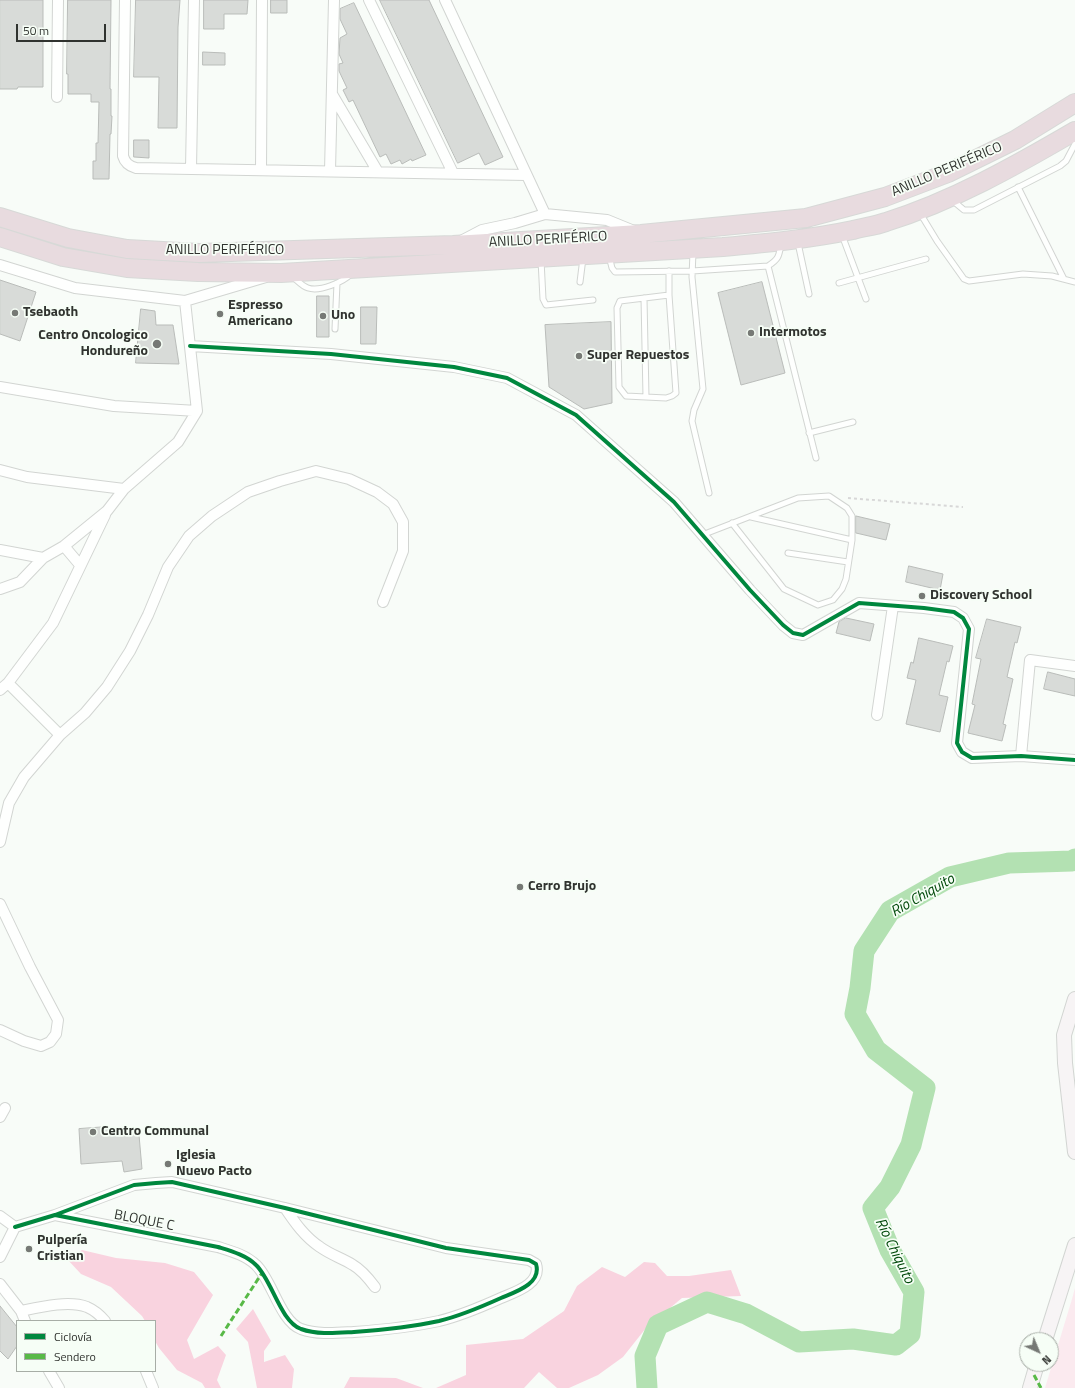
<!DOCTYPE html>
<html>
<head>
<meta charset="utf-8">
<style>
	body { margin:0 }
	#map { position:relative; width:1075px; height:1388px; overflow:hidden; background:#f8fcf8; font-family:"Titillium Web",sans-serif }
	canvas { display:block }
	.legend { position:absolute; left:16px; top:1320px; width:140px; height:52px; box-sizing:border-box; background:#f6fef6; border:1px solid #a7ada6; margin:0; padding:5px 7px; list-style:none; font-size:12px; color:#30332f }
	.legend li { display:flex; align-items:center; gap:8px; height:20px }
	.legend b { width:20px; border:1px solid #a7ada6 }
	.north { position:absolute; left:1019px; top:1332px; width:40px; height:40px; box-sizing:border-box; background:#f6fef6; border:1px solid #a7ada6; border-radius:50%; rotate:136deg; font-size:11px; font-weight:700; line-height:16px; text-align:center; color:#30332f }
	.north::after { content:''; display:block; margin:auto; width:14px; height:18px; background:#767975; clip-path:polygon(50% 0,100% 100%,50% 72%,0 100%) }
	.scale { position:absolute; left:16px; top:24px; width:90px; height:18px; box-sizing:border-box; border:2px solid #30332f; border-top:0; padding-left:5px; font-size:12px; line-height:14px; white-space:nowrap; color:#30332f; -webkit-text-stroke:3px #f6fef6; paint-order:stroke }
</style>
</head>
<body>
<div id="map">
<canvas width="1075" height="1388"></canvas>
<ul class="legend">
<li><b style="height:5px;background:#00873e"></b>Ciclovía</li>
<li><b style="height:5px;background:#58b947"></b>Sendero</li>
</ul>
<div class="north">N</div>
<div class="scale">50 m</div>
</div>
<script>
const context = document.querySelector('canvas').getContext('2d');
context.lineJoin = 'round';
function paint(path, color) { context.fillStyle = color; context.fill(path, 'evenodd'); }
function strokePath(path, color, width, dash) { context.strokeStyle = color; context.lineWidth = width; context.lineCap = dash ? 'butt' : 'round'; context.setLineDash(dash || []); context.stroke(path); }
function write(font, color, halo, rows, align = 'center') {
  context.font = font + ' "Titillium Web",sans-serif'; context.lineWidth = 3.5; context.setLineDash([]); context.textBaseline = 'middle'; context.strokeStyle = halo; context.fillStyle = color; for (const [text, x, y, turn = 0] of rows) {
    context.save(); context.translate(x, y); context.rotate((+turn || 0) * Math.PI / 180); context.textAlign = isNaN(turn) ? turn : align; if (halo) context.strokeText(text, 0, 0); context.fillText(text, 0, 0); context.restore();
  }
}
const green = new Path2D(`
	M 1075,1288 L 1075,1388 L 1045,1388 L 1072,1299 Z`);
const forest = new Path2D(`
	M 82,1250 L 116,1258 L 165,1263 L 194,1272 L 213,1295 L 187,1340 L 194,1359 L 218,1346 L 226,1355 L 217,1380 L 221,1388 L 205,1388 L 202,1383 L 177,1370 L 159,1348 L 155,1341 L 155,1321 L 145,1321 L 142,1316 L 111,1287 L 81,1274 L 67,1259 Z
	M 644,1262 L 655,1263 L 667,1276 L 689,1276 L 731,1270 L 741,1296 L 682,1298 L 646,1328 L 623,1357 L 598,1375 L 569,1388 L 557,1388 L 539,1372 L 524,1388 L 436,1388 L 466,1375 L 466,1345 L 523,1339 L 564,1311 L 577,1286 L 602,1267 L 625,1277 Z
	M 253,1309 L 271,1341 L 264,1351 L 264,1362 L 285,1355 L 294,1369 L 292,1388 L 257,1388 L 248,1342 L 236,1329 Z
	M 350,1377 L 396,1378 L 423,1388 L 344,1388 Z`);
const river = new Path2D(`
	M 647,1388 L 645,1356 L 658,1325 L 707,1302 L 746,1314 L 799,1342 L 853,1339 L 896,1345 L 910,1334 L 914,1292 L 890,1250 L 873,1208 L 890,1187 L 911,1145 L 925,1088 L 876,1050 L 855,1014 L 860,988 L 864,951 L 890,911 L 950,877 L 1009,863 L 1072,861 L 1075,859`);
const building = new Path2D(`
	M 0,0 L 43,0 L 43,87 L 18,87 L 17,89 L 0,89 Z
	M 68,0 L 111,0 L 110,89 L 111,89 L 111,116 L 112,116 L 111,134 L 110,134 L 109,179 L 93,179 L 93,161 L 96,161 L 96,143 L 98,143 L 99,102 L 91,102 L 91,94 L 68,94 L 68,74 L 67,74 Z
	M 136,0 L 180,0 L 178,27 L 177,128 L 158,128 L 159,77 L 134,77 Z
	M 204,0 L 248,0 L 247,14 L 224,14 L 224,29 L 204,29 Z
	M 271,0 L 287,0 L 287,13 L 271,13 Z
	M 380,0 L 429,0 L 503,157 L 485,165 L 479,153 L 458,163 Z
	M 354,3 L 426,155 L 412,161 L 411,159 L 402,164 L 400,160 L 391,164 L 386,154 L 380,157 L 353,100 L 349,102 L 343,90 L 347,88 L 339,71 L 339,64 L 343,63 L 339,54 L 340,38 L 347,34 L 340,19 L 340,9 Z
	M 203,52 L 225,53 L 225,65 L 203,65 Z
	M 134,140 L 149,140 L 149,158 L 134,157 Z
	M 0,280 L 36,292 L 20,341 L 0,334 Z
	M 762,282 L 785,373 L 741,385 L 718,293 Z
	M 317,296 L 329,296 L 329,337 L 317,337 Z
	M 361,307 L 377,307 L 376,344 L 361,344 Z
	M 141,309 L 155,311 L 156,325 L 173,325 L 179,364 L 136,363 Z
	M 611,322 L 612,403 L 584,409 L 549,387 L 545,325 Z
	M 856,516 L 890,524 L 886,540 L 856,533 Z
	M 909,566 L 943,574 L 940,590 L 906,582 Z
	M 846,618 L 874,624 L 870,641 L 836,633 L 839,622 Z
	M 987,619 L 1021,627 L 1017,643 L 1015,642 L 1007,677 L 1013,679 L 1003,724 L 1006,725 L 1002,741 L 968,733 L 975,705 L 972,704 L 981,659 L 976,658 Z
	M 919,638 L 953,646 L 949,662 L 947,661 L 939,695 L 948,697 L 940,732 L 906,724 L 916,680 L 907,678 L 911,662 L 913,663 Z
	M 1048,672 L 1075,679 L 1075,696 L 1044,689 Z
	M 107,1127 L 107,1129 L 139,1135 L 142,1169 L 124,1172 L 122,1161 L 81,1164 L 79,1129 Z
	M 0,1306 L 17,1327 L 17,1346 L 8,1359 L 0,1351 Z`);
const path = new Path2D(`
	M 848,498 L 963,507`);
const lane = new Path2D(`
	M 1018,187 L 1064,279
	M 952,200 L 964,210 L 974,210 L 1060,166 L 1066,161 L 1075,144
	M 920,213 L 937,241 L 964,279 L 969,281 L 1023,274 L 1052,276 L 1075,282
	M 842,235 L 866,299
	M 798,243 L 809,294
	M 693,252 L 692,277 L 703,389 L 694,410 L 692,421 L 709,493
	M 609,256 L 612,268 L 615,272 L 692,271 L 768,266 C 779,259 779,256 781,244
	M 541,260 L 543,299 L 546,305 L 593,300
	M 768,266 L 816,458
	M 293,277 C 298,281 302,286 308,288 C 320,292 343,282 351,274
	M 580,282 L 583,258
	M 839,283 L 926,259
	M 669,295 L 620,301 L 617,308 L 619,387 L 626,396 L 666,398 L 672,396 L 676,393 L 669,295 L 669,271
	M 644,298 L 646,397
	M 335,329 L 337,283
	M 809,433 L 853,422
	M 751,517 L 852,540
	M 702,535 L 798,498 L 829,496 L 847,508 L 852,516 L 852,540 L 846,579 L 842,589 L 833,600 L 818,605 L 784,589 L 732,523
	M 788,553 L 848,562`);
const street = new Path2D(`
	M 125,0 L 123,156 C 125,163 129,166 136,168 L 526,175
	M 369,0 L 453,173
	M 445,0 L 545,214
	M 332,94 L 378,172
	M 57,97 L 58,0
	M 191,169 L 194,0
	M 261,170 L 262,0
	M 330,171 L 334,0
	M 461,241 L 482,230 L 515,223 L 545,214 L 607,220 L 634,231
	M 0,265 L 75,288 L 185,301 L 266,277
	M 190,346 L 331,354 L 454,367 L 507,378 L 576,415 L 674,502 L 750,590 L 783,625 L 793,633 L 803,635 L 859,603 L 924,608 L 954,612 L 963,618 L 969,629 L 957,743 L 962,752 L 972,758 L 1021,756 L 1075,760
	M 0,387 L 114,406 L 197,411
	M 0,470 L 27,477 L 124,489
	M 64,546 L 80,565
	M 0,550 L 43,558
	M 0,589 L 20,582 L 43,558 L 64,546 L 107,511 L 124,489 L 178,442 L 197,411 L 185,301
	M 8,683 L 60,735
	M 0,690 L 8,683 L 53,623 L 105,515
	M 877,715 L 893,606
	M 1021,756 L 1030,660 L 1075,666
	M 0,842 L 9,803 L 24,777 L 60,735 L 85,713 L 107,687 L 130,651 L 148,615 L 168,567 L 189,536 L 212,516 L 248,492 L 280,481 L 316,471 L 349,479 L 377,492 L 393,504 L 403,522 L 403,551 L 383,602
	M 0,904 L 30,967 L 58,1020 L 56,1034 L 50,1042 L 41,1046 L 24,1041 L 0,1030
	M 0,1117 L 5,1108
	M 285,1208 C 295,1223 305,1237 320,1247 C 331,1255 342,1258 353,1265 C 362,1270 369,1279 375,1287
	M 0,1216 L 15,1227
	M 15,1227 L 55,1215 L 218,1247 C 231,1251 246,1255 256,1265 C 272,1280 280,1321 301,1329 C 318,1335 336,1333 354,1332 C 382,1330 411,1327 439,1321 C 460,1316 481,1307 501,1298 C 515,1292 542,1284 536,1264 L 529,1260 L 446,1248 L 285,1208 L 172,1182 L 156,1183 L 134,1185 L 55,1215
	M 0,1257 L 15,1227
	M 0,1284 L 21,1311 L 25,1321
	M 21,1311 C 40,1307 69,1300 87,1307 C 94,1310 100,1315 105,1321
	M 49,1371 L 59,1388
	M 146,1371 L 153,1388`);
const secondary = new Path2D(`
	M 1075,999 L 1064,1035 L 1065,1063 L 1075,1152
	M 1045,1340 L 1075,1245
	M 1030,1388 L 1037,1364`);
const highway = new Path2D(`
	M 0,217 L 68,238 L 127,249 L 199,253 L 453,245 L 641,234 L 806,218 L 885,197 L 948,173 L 1015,140 L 1075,103
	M 0,237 L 63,257 L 127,268 L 198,272 L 281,273 L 723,247 C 767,243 810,239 853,230 C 864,227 875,226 886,222 C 953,201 1015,166 1075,131`);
const quiet = new Path2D(`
	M 221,1336 L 262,1273
	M 1034,1375 L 1041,1388`);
const cycleway = new Path2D(`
	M 190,346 L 331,354 L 454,367 L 507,378 L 576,415 L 674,502 L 750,590 L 783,625 L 793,633 L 803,635 L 859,603 L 924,608 L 954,612 L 963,618 L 969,629 L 957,743 L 962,752 L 972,758 L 1021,756 L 1075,760
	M 15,1227 L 55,1215 L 218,1247 C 231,1251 246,1255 256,1265 C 272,1280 280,1321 301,1329 C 318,1335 336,1333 354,1332 C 382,1330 411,1327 439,1321 C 460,1316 481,1307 501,1298 C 515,1292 542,1284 536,1264 L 529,1260 L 446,1248 L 285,1208 L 172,1182 L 156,1183 L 134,1185 L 55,1215`);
const markers = [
	[15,313,4,"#767975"],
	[220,314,4,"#767975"],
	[323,316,4,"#767975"],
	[751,333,4,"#767975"],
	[157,344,5,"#767975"],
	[579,356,4,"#767975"],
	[922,596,4,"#767975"],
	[520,887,4,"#767975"],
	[93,1132,4,"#767975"],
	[168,1164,4,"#767975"],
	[29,1249,4,"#767975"]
];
const streetNames = [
	["ANILLO PERIFÉRICO",947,170,-23],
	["ANILLO PERIFÉRICO",548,240,-3],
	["ANILLO PERIFÉRICO",225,251],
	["BLOQUE C",144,1221,11]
];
const poiNames = [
	["Espresso",228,306],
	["Americano",228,322],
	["Tsebaoth",23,313],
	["Uno",331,316],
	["Intermotos",759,333],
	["Centro Oncologico",148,336,"right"],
	["Hondureño",148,352,"right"],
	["Super Repuestos",587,356],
	["Discovery School",930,596],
	["Cerro Brujo",528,887],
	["Centro Communal",101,1132],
	["Iglesia",176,1156],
	["Nuevo Pacto",176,1172],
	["Pulpería",37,1241],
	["Cristian",37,1257]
];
const waterNames = [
	["Río Chiquito",923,896,-30],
	["Río Chiquito",894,1251,64]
];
paint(green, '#fbeaef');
paint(forest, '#f9d3df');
strokePath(river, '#b3e1b2', 21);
paint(building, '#d8dbd8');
strokePath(building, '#b9bcb9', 1);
strokePath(lane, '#d2d5d2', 7);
strokePath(street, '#d2d5d2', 12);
strokePath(secondary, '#d2d5d2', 16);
strokePath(highway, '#d7d9d7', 20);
strokePath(path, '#d8d8d8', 2, [3, 3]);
strokePath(lane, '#fefffe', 5);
strokePath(street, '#fefffe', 10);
strokePath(secondary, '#f7f4f5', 14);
strokePath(highway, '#e8dbdf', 18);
strokePath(quiet, '#58b947', 3, [6, 3]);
strokePath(cycleway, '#00873e', 4);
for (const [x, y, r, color] of markers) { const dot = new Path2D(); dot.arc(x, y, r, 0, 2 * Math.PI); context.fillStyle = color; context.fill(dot); strokePath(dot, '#f6fef6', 1.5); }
write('14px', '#30332f', '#f6fef6', streetNames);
write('bold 14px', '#30332f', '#f6fef6', poiNames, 'left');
write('italic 15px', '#00490a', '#f6fef6', waterNames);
</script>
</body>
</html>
